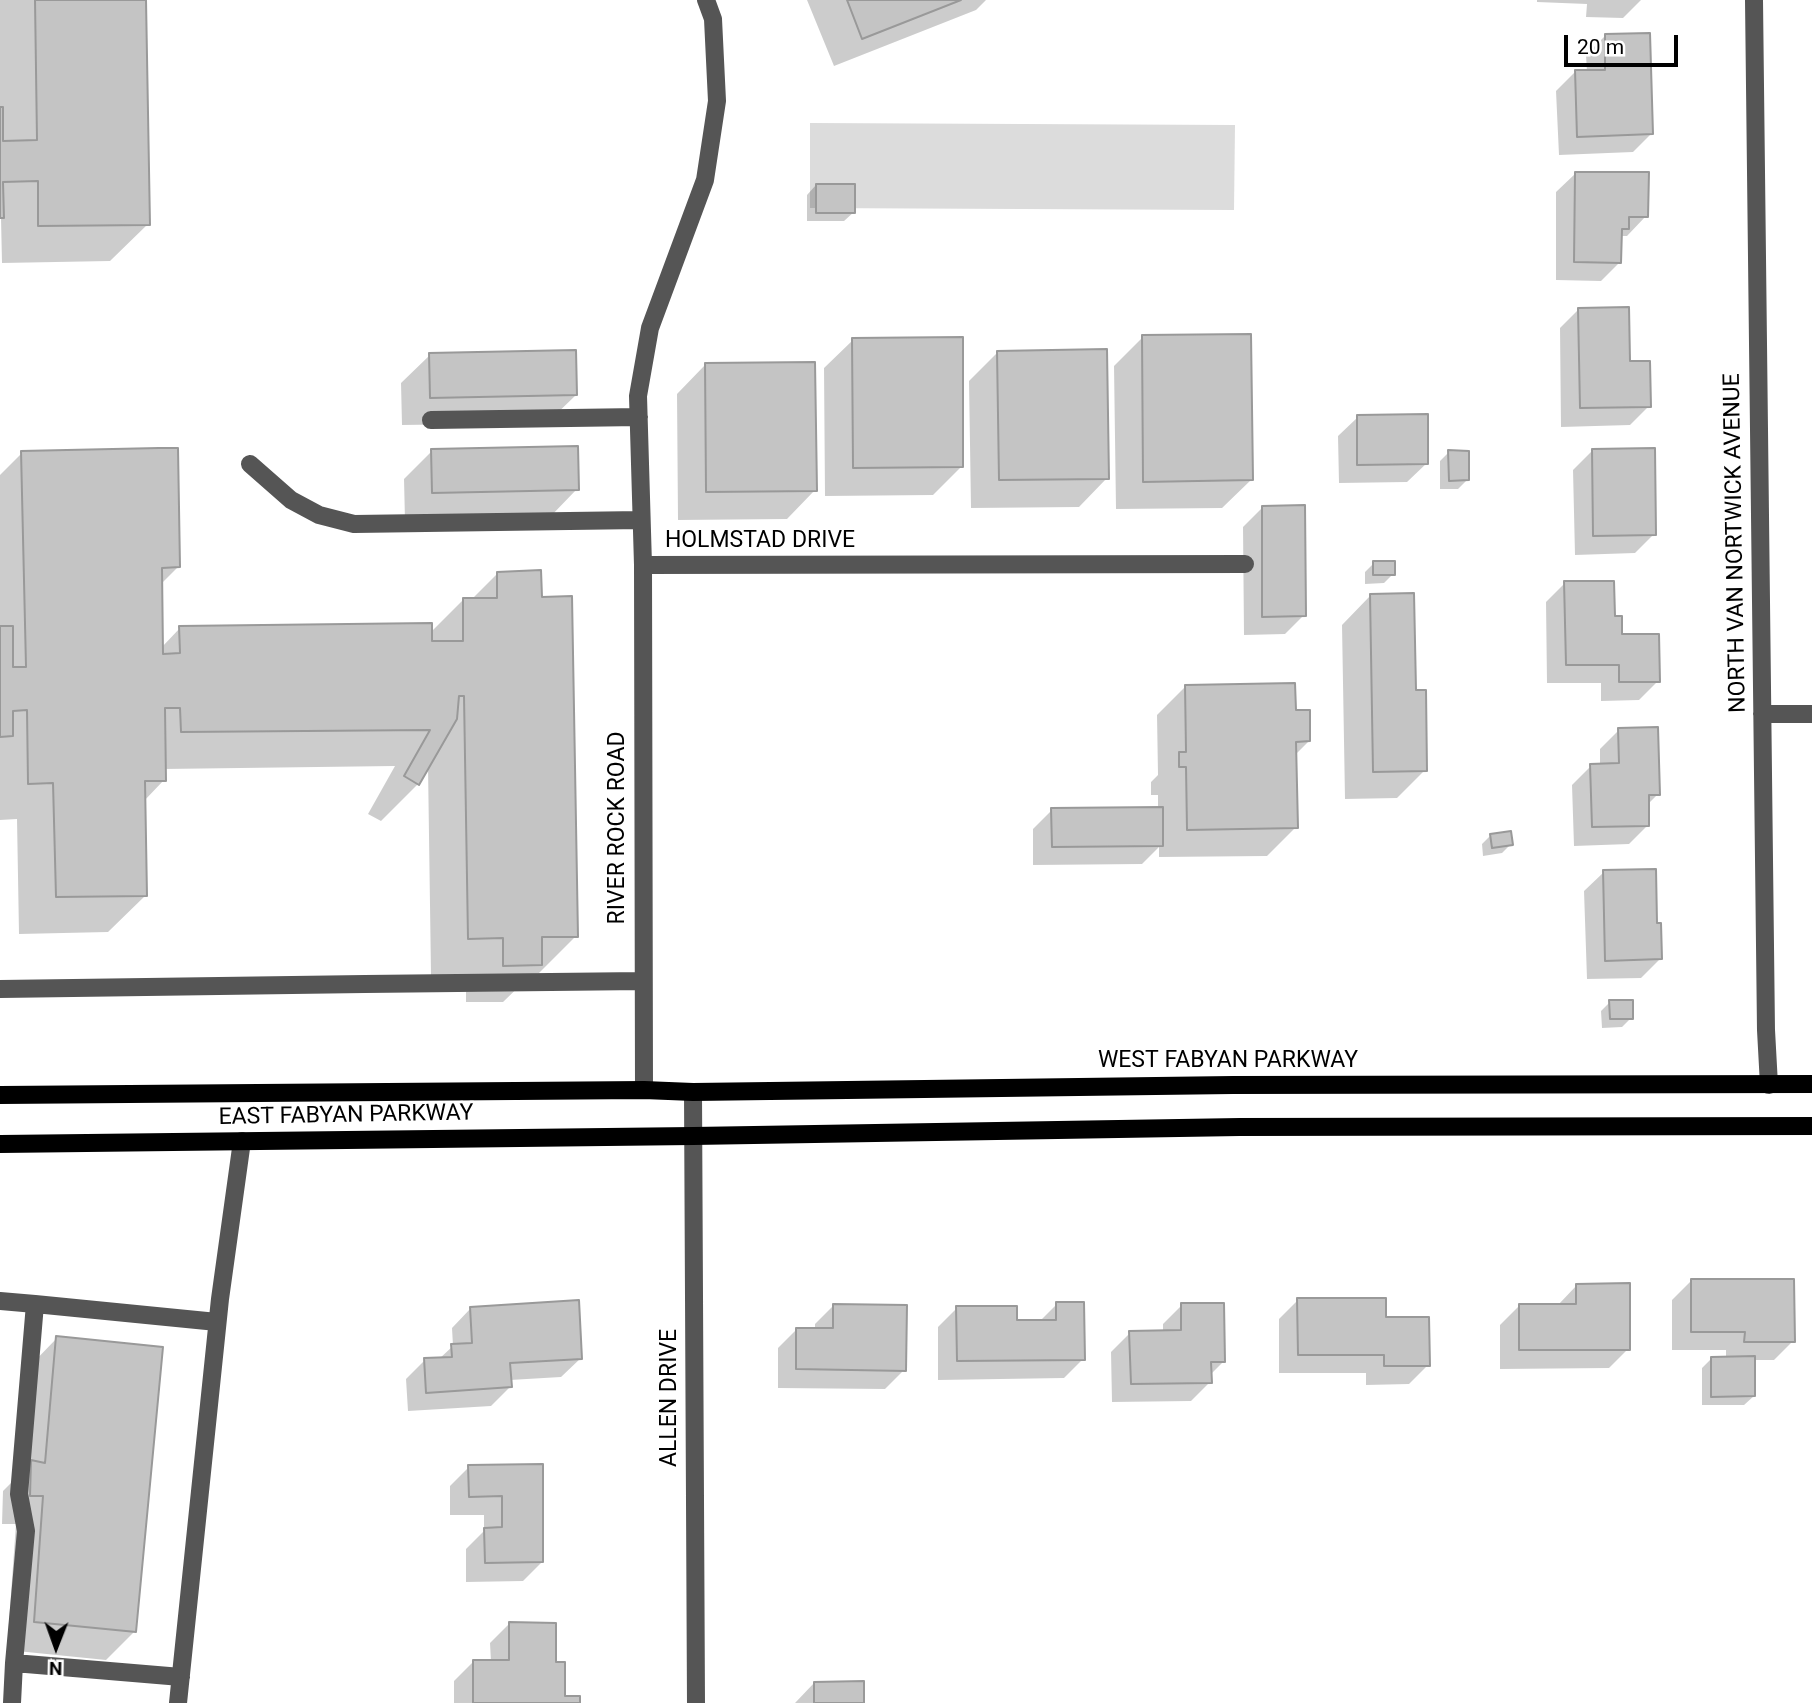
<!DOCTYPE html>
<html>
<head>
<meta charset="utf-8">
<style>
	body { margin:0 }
	#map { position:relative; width:1812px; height:1703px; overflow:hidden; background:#fff; font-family:Roboto,sans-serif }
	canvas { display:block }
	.north { position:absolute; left:21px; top:1612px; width:70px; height:70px; -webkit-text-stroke:5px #fff; paint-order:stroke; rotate:181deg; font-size:19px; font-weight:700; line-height:28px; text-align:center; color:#000 }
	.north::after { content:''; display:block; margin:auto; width:24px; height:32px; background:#000; clip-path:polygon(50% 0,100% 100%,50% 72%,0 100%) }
	.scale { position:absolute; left:1564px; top:35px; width:114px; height:32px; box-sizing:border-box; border:4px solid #000; border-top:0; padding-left:9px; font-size:21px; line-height:24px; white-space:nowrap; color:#000; -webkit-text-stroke:5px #fff; paint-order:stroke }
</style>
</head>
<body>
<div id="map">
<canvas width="1812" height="1703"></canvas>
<div class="north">N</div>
<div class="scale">20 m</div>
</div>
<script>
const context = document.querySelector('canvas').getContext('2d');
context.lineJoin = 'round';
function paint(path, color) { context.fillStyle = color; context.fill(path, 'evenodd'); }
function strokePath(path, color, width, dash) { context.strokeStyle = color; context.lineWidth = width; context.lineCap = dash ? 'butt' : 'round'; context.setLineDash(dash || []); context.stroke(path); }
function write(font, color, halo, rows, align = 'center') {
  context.font = font + ' Roboto,sans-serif'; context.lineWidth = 5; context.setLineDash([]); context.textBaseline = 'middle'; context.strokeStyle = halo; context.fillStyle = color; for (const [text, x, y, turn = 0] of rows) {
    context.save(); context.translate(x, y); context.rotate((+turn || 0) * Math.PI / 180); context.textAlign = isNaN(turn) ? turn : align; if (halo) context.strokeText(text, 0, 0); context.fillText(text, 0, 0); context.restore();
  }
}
const green = new Path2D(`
	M 810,123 L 1235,125 L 1234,210 L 810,208 Z`);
const shadow = new Path2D(`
	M 0,0 L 145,0 L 148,224 L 110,261 L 2,263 L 1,218 L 0,219 Z
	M 807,0 L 986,0 L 976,10 L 834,66 Z
	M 1537,0 L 1641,0 L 1623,18 L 1586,17 L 1587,4 L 1537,2 Z
	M 1605,36 L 1652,133 L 1633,152 L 1559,155 L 1556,91 L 1575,72 L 1587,72 L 1586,55 Z
	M 1576,173 L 1646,216 L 1627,236 L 1620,236 L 1620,262 L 1601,281 L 1556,280 L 1556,192 Z
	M 816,185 L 854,212 L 844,221 L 807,221 L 807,195 Z
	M 1579,309 L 1649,406 L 1630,425 L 1561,427 L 1560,328 Z
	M 1143,337 L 1251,480 L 1222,508 L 1116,509 L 1114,366 Z
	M 853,340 L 962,466 L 933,495 L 825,496 L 824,368 Z
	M 998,352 L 1107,478 L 1079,507 L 971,508 L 969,381 Z
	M 430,355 L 576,395 L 547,423 L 402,425 L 401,383 Z
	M 705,365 L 815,490 L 787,519 L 678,520 L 677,394 Z
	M 1358,417 L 1427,463 L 1407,482 L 1339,483 L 1338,436 Z
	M 432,451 L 577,489 L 549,518 L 405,521 L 404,479 Z
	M 1592,451 L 1654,534 L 1635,553 L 1575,555 L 1573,470 Z
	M 1449,452 L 1467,480 L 1458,489 L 1440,489 L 1440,461 Z
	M 22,453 L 178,567 L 161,584 L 162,647 L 180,628 L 430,633 L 463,600 L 471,600 L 498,573 L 540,599 L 576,936 L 539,973 L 532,974 L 503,1002 L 466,1002 L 466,975 L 431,975 L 428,766 L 418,784 L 381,821 L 368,814 L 395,766 L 164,769 L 164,780 L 144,801 L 146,895 L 108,932 L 19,934 L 17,819 L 0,820 L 0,475 Z
	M 1262,508 L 1304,615 L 1285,634 L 1244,635 L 1243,527 Z
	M 1374,563 L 1393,574 L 1384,583 L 1365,584 L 1365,572 Z
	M 1565,583 L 1613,618 L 1620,635 L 1658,681 L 1639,700 L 1601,701 L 1601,683 L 1547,683 L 1546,602 Z
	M 1370,596 L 1415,692 L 1425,770 L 1397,798 L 1345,799 L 1342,625 Z
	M 1185,687 L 1309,741 L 1295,755 L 1296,827 L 1267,856 L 1159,857 L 1159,847 L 1142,864 L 1033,865 L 1033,829 L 1052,810 L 1158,809 L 1158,795 L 1151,795 L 1151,782 L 1158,775 L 1157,715 Z
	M 1619,730 L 1658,794 L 1647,805 L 1648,825 L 1629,844 L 1574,846 L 1572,785 L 1591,766 L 1600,765 L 1600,749 Z
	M 1491,835 L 1511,844 L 1502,853 L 1483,856 L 1482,844 Z
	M 1604,872 L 1655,925 L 1660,959 L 1641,978 L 1587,979 L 1584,891 Z
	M 1610,1002 L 1631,1018 L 1622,1027 L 1602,1028 L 1601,1011 Z
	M 1691,1281 L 1793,1341 L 1774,1360 L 1753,1360 L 1754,1396 L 1744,1405 L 1702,1405 L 1702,1368 L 1711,1359 L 1726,1358 L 1726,1350 L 1672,1350 L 1672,1300 Z
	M 1577,1285 L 1628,1349 L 1609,1368 L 1500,1369 L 1500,1325 L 1519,1306 L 1558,1305 Z
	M 1298,1300 L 1385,1319 L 1428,1365 L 1409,1384 L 1366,1385 L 1366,1373 L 1279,1373 L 1279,1319 Z
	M 1057,1304 L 1083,1359 L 1064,1378 L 938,1380 L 938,1327 L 957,1308 L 1015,1322 L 1039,1322 Z
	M 834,1305 L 904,1370 L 885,1389 L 778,1388 L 778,1348 L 797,1329 L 815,1330 L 815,1324 Z
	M 1182,1305 L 1224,1361 L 1210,1375 L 1210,1382 L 1191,1401 L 1112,1402 L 1111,1352 L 1130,1333 L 1163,1332 L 1163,1324 Z
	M 471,1308 L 581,1358 L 561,1377 L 510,1380 L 510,1387 L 491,1406 L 408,1411 L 406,1379 L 425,1360 L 439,1359 L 453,1346 L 452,1328 Z
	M 57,1338 L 135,1631 L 106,1660 L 7,1650 L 16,1524 L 2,1524 L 3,1491 L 19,1475 L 29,1367 Z
	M 541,1466 L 542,1562 L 523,1581 L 466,1582 L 466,1549 L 484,1531 L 484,1515 L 450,1515 L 450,1486 L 469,1467 Z
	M 509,1624 L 554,1664 L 563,1698 L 578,1703 L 454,1703 L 454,1681 L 473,1662 L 491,1662 L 490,1643 Z
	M 814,1683 L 863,1703 L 795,1703 Z`);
const building = new Path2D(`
	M 35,0 L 146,0 L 150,225 L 38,226 L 38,181 L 3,182 L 4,218 L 0,218 L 0,107 L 3,107 L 3,141 L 37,140 Z
	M 847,0 L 961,0 L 862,39 Z
	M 1650,33 L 1653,134 L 1577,137 L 1575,70 L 1605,70 L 1605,34 Z
	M 1575,172 L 1649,172 L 1648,217 L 1629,217 L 1629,229 L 1622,229 L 1621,263 L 1574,262 Z
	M 816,184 L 855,184 L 855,213 L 816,213 Z
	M 1629,307 L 1630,361 L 1650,361 L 1651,407 L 1580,408 L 1578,308 Z
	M 1251,334 L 1253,480 L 1143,482 L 1142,335 Z
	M 963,337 L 963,467 L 853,468 L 852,338 Z
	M 1107,349 L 1109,479 L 999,480 L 997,351 Z
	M 576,350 L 577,395 L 430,398 L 429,353 Z
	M 815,362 L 817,491 L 706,492 L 705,363 Z
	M 1428,414 L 1428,464 L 1357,465 L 1357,415 Z
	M 578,446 L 579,490 L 432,493 L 431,449 Z
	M 159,448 L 178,448 L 180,567 L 162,568 L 163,654 L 180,653 L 179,626 L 432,623 L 432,641 L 463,641 L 463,598 L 497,598 L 497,572 L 541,570 L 542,597 L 572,596 L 578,937 L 542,937 L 542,965 L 503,966 L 503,938 L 468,939 L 464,696 L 459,696 L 457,719 L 419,785 L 404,776 L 430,730 L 181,732 L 180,708 L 165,708 L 166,781 L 145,781 L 147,896 L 56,897 L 53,783 L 28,784 L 27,710 L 13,711 L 13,736 L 0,737 L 0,626 L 13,626 L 13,667 L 26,667 L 21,451 Z
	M 1655,448 L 1656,535 L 1593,536 L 1592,449 Z
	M 1448,450 L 1469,451 L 1469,480 L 1449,481 Z
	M 1305,505 L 1306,616 L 1262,617 L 1262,506 Z
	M 1373,561 L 1395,561 L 1395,575 L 1373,575 Z
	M 1564,581 L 1614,581 L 1615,616 L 1622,616 L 1622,634 L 1659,634 L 1660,682 L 1619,682 L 1619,665 L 1566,665 Z
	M 1414,593 L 1416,690 L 1426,690 L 1427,771 L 1373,772 L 1370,594 Z
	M 1295,683 L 1296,710 L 1310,710 L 1310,741 L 1296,742 L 1298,828 L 1187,830 L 1186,767 L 1179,767 L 1179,752 L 1186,752 L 1185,685 Z
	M 1658,727 L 1660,795 L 1649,795 L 1649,826 L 1592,827 L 1590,764 L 1619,763 L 1618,728 Z
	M 1163,807 L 1163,846 L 1052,847 L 1051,808 Z
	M 1511,831 L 1513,845 L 1492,848 L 1490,834 Z
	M 1656,869 L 1657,923 L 1661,923 L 1662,959 L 1605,961 L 1603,870 Z
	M 1609,1000 L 1633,1000 L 1633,1019 L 1610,1019 Z
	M 1691,1279 L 1794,1279 L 1795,1342 L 1744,1342 L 1745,1332 L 1691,1332 Z
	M 1630,1283 L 1630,1350 L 1519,1350 L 1519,1304 L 1576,1304 L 1576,1284 Z
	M 1297,1298 L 1386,1298 L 1386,1317 L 1429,1317 L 1430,1366 L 1384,1366 L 1384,1355 L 1298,1355 Z
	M 579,1300 L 582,1359 L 510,1363 L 512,1387 L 426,1393 L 424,1358 L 452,1357 L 451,1344 L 472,1343 L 470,1307 Z
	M 1056,1302 L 1084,1302 L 1085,1360 L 957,1361 L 956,1306 L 1017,1306 L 1017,1320 L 1056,1320 Z
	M 1181,1303 L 1224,1303 L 1225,1362 L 1211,1362 L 1212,1383 L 1131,1384 L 1129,1331 L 1181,1330 Z
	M 833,1304 L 907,1305 L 906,1371 L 796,1369 L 796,1328 L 833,1328 Z
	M 56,1336 L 163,1347 L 136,1632 L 34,1622 L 43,1496 L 30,1496 L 31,1460 L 45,1463 Z
	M 1755,1356 L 1755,1396 L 1711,1397 L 1711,1357 Z
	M 543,1464 L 543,1562 L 485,1563 L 484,1528 L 502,1527 L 502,1496 L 469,1497 L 468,1465 Z
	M 509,1622 L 556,1623 L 556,1662 L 565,1662 L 565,1696 L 580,1696 L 580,1703 L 473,1703 L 473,1660 L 509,1660 Z
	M 864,1681 L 864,1703 L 814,1703 L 814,1682 Z`);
const minor = new Path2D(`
	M 1754,0 L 1766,1030 L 1769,1085
	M 431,420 L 639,417
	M 250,464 L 291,500 L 319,515 L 354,524 L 641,520
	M 643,565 L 1245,564
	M 1762,714 L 1812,714
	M 0,989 L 365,984 L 643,981
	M 644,1090 L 643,565 L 638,396 L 650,328 L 705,180 L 717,101 L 713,19 L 706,0
	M 693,1092 L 696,1703
	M 0,1301 L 35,1304
	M 14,1663 L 26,1531 L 19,1494 L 35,1304 L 217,1322
	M 12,1703 L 14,1663 L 181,1677
	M 178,1703 L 220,1299 L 242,1141`);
const major = new Path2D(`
	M 0,1095 L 644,1090 L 693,1092 L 1233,1085 L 1812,1084
	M 0,1144 L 693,1136 L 1240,1127 L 1812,1126`);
const streetNames = [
	["HOLMSTAD DRIVE",760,541],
	["NORTH VAN NORTWICK AVENUE",1736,543,-91],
	["RIVER ROCK ROAD",618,828,-90],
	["WEST FABYAN PARKWAY",1228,1061],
	["EAST FABYAN PARKWAY",346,1116,-1],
	["ALLEN DRIVE",670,1398,-90]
];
paint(green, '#dcdcdc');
paint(shadow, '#0003');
paint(building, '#c4c4c4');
strokePath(building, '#999', 2);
strokePath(minor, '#555', 18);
strokePath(major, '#000', 18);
write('23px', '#000', '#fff', streetNames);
</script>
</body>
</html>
